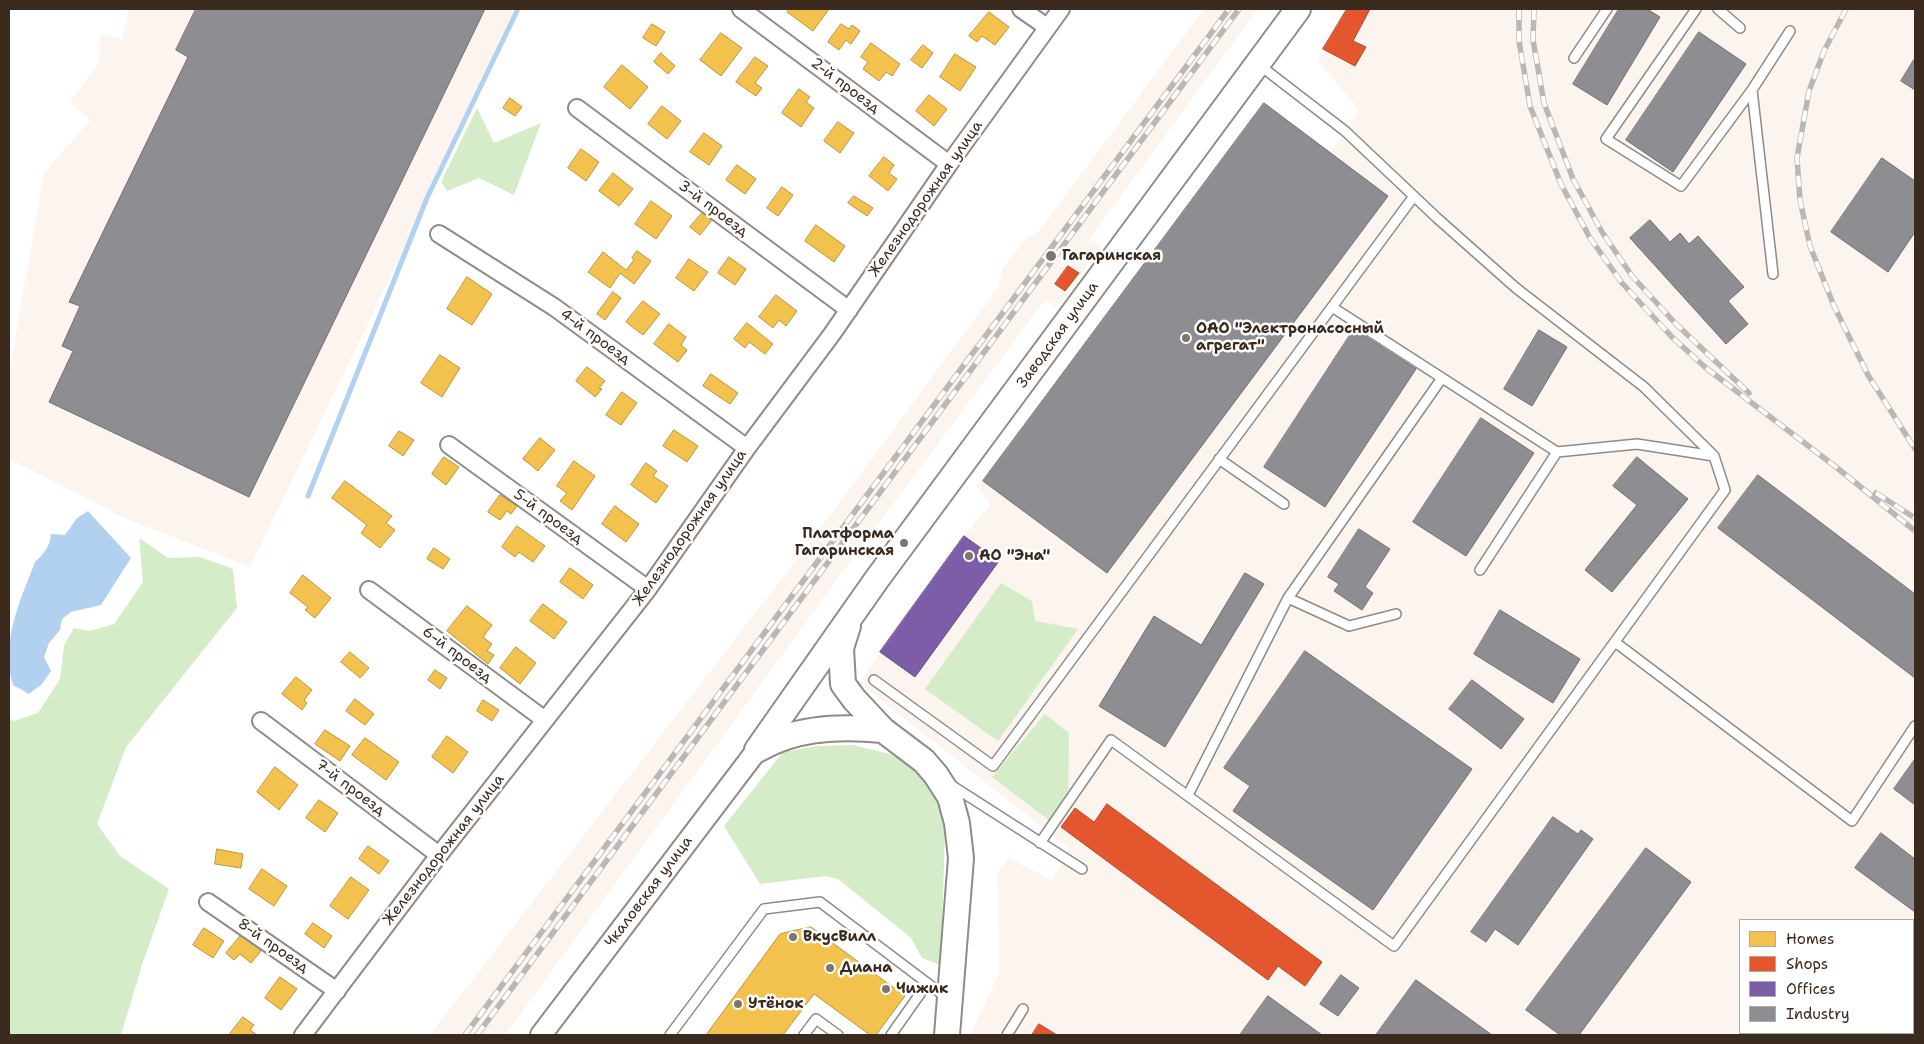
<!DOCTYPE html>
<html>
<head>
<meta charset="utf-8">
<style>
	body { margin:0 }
	#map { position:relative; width:1924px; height:1044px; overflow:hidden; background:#fff; font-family:"Shantell Sans",sans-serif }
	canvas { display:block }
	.frame { position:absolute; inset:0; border:10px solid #3b2a1e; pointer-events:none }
	.legend { position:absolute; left:1739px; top:919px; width:175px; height:115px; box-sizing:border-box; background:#fff; border:1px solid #b1aaa5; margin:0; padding:6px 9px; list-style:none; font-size:15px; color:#3b2a1e }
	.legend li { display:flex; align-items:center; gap:10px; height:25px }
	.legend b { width:25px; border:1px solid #b1aaa5 }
</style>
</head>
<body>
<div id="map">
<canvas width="1924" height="1044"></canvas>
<div class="frame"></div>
<ul class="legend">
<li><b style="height:14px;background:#f2c14e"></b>Homes</li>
<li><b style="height:14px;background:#e4572e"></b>Shops</li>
<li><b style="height:14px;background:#7b5ea7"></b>Offices</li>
<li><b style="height:14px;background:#8d8d92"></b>Industry</li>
</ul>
</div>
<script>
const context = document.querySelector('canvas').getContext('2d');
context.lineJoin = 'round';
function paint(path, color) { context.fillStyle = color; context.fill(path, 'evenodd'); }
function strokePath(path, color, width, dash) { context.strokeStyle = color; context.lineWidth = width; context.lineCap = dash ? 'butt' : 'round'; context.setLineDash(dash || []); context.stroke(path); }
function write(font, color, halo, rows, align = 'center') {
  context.font = font + ' "Shantell Sans",sans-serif'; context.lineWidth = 5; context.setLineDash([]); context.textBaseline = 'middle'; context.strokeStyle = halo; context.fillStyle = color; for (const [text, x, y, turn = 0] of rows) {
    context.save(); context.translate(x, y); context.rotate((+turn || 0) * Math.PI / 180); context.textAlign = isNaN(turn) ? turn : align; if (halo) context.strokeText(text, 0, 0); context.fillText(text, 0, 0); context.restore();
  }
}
const built = new Path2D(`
	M 129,9 L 520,9 L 250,567 L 129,520 L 9,459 L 9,374 L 44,173 L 90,120 L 70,102 L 99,63 L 101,35 L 122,39 Z
	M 1204,9 L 1258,9 L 1090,238 L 1101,246 L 1056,307 L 1045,300 L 855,555 L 505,1035 L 430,1035 L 820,529 L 999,286 L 1002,269 L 1024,240 L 1038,232 Z
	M 1347,9 L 1915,9 L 1915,1035 L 970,1035 L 999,974 L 998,873 L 1009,857 L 1052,881 L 1069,848 L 859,683 L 964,536 L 990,505 L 977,486 L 1264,103 L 1331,152 L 1359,110 L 1317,59 ZM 1740,920 L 1913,920 L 1913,1033 L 1740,1033 Z`);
const green = new Path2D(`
	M 477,108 L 494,143 L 541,123 L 514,195 L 479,178 L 447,191 L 441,182 Z
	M 139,538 L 168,558 L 200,557 L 233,569 L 237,608 L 126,747 L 97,824 L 120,856 L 169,889 L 143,962 L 121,1035 L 9,1035 L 9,718 L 14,721 L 38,713 L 60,679 L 64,645 L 74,628 L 90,631 L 114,624 L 143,582 Z
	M 1001,583 L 1032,601 L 1035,621 L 1078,629 L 998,741 L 925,689 Z
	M 1045,714 L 1069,733 L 1068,798 L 1050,821 L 992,777 Z
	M 853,745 L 890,754 L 916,769 L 939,793 L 945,828 L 941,965 L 922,958 L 911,938 L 838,879 L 825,876 L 760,884 L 724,826 L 783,752 L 817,746 Z`);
const water = new Path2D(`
	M 88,511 L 131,558 L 101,605 L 71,612 L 62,619 L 60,630 L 49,643 L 44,657 L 51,671 L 42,684 L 29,694 L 13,685 C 0,643 20,601 35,562 C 44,554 50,546 51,534 L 65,535 L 77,518 Z`);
const homes = new Path2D(`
	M 790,9 L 829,9 L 813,31 L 787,12 Z
	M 989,12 L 1009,27 L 995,45 L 982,36 L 977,42 L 969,36 Z
	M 652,24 L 665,32 L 656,46 L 643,38 Z
	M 841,24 L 849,29 L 852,25 L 860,31 L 851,44 L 846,40 L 839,50 L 828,42 Z
	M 721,33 L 742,48 L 721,76 L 700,60 Z
	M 871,43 L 900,64 L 892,76 L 886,72 L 879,81 L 863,69 L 868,62 L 861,57 Z
	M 923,45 L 933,53 L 922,68 L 911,60 Z
	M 661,53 L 675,66 L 668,74 L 654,62 Z
	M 955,54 L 976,67 L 960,91 L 940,77 Z
	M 755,57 L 768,66 L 755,83 L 762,88 L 756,96 L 736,82 Z
	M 622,65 L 648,87 L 630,109 L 604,87 Z
	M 799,89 L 810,97 L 806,102 L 814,108 L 801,127 L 782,113 Z
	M 929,95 L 947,109 L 934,126 L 916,111 Z
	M 510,98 L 522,107 L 515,116 L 503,108 Z
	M 662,106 L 681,121 L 667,139 L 648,124 Z
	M 838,122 L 854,133 L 840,153 L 824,141 Z
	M 704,133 L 722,146 L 709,165 L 690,152 Z
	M 581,149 L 599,162 L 586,181 L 568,168 Z
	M 884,157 L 894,165 L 889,173 L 897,179 L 888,191 L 869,176 Z
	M 737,165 L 756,179 L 745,194 L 726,180 Z
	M 613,173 L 633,189 L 619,206 L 599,191 Z
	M 782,187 L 793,195 L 778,216 L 767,208 Z
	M 854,196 L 873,208 L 867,216 L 848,203 Z
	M 651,201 L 672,216 L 656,239 L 635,224 Z
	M 703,212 L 712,220 L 700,235 L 690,227 Z
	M 816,225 L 845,246 L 834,262 L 805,241 Z
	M 637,251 L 651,261 L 634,284 L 620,273 L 610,288 L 588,272 L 603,252 L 626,270 L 634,260 L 632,258 Z
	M 729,257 L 746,269 L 735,285 L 718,273 Z
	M 689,259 L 708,272 L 694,291 L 676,278 Z
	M 467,277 L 492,294 L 472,325 L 447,309 Z
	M 613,292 L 621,298 L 605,320 L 597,314 Z
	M 776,295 L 797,311 L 786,326 L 779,320 L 773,328 L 759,317 Z
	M 643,301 L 660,314 L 643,335 L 626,322 Z
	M 747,323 L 773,344 L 765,354 L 749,342 L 745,348 L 734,339 Z
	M 669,324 L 686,337 L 681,345 L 687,350 L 678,362 L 654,344 Z
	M 440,355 L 460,368 L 442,397 L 421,383 Z
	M 587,367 L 605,381 L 599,388 L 602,389 L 595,397 L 576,381 Z
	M 711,374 L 738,393 L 730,404 L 703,386 Z
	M 622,392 L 637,403 L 621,425 L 606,415 Z
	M 674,430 L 698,446 L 687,462 L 663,446 Z
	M 399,431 L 414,440 L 403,456 L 389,446 Z
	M 540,438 L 555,450 L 538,471 L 523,459 Z
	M 444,457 L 459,467 L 446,485 L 432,474 Z
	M 574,461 L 595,476 L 572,510 L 560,501 L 567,493 L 557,486 Z
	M 646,463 L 657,471 L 653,476 L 668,486 L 656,503 L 631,485 Z
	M 345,481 L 392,516 L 386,523 L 395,530 L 380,548 L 361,533 L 367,525 L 332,498 Z
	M 500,495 L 517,506 L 511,514 L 507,511 L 500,520 L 488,512 Z
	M 615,506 L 639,524 L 626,542 L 602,524 Z
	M 517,526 L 545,546 L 533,562 L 519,552 L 515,557 L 502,547 Z
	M 434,548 L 450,559 L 443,569 L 427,559 Z
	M 570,568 L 593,585 L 583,599 L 560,582 Z
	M 303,575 L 331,598 L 315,618 L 305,610 L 308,607 L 290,593 Z
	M 543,604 L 567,622 L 554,639 L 530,621 Z
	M 467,606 L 492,625 L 483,637 L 492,644 L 487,651 L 494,655 L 488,664 L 447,631 Z
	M 516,647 L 536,663 L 520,684 L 500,668 Z
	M 350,652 L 369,668 L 360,678 L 341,662 Z
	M 435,670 L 447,678 L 440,689 L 428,680 Z
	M 296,677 L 312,690 L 304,700 L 307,703 L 302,710 L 282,694 Z
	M 355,699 L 374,714 L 365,725 L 346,711 Z
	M 483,700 L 499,710 L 492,721 L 477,711 Z
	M 325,730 L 350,746 L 340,761 L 315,744 Z
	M 447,736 L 468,752 L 453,773 L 432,757 Z
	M 365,738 L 399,762 L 386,780 L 352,755 Z
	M 275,767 L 298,785 L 279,810 L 257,792 Z
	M 319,800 L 338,813 L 325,832 L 306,818 Z
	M 368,846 L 389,861 L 379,874 L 359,859 Z
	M 217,849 L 243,854 L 241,868 L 215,864 Z
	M 262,869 L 287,886 L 274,906 L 249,889 Z
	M 351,877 L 369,890 L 348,919 L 330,906 Z
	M 313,923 L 332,936 L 324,948 L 305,934 Z
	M 811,927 L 905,996 L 876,1035 L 870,1035 L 814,994 L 783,1035 L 706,1035 L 780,934 Z
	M 204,928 L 224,941 L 213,958 L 193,945 Z
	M 242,934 L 261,951 L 251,963 L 240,954 L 234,960 L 226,953 Z
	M 280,977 L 297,989 L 281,1010 L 265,998 Z
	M 243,1017 L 254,1025 L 250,1030 L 257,1035 L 229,1035 Z`);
const shops = new Path2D(`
	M 1347,9 L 1370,9 L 1353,41 L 1366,47 L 1355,66 L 1323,49 Z
	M 1068,266 L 1079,273 L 1065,291 L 1055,284 Z
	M 1107,804 L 1322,962 L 1305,986 L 1278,966 L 1268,980 L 1061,827 L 1075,808 L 1094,822 Z
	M 1039,1024 L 1057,1035 L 1032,1035 Z`);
const offices = new Path2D(`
	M 964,536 L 999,561 L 915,677 L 880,652 Z`);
const industry = new Path2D(`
	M 196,9 L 485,9 L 249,497 L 49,402 L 73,351 L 62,346 L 80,306 L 69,302 L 188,57 L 176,50 Z
	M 1619,9 L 1647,9 L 1660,17 L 1607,105 L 1573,84 Z
	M 1699,32 L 1746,64 L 1673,172 L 1626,140 Z
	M 1915,58 L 1915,90 L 1901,81 Z
	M 1264,103 L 1388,196 L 1107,573 L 983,481 Z
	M 1882,158 L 1915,181 L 1915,232 L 1888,272 L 1831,232 Z
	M 1650,220 L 1670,242 L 1680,233 L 1689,244 L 1698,236 L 1744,287 L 1728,301 L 1748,324 L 1726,344 L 1630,238 Z
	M 1354,329 L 1416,369 L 1325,507 L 1264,467 Z
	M 1539,330 L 1567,347 L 1532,406 L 1504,389 Z
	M 1481,418 L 1534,453 L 1466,556 L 1413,522 Z
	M 1637,457 L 1688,499 L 1612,592 L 1585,570 L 1637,505 L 1613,486 Z
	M 1758,475 L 1915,594 L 1915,678 L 1718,528 Z
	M 1359,529 L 1390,549 L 1365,587 L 1373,593 L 1362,610 L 1334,591 L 1339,584 L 1328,577 Z
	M 1245,573 L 1264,584 L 1165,747 L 1099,706 L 1154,616 L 1201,645 Z
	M 1500,610 L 1580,659 L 1553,703 L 1474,654 Z
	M 1305,651 L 1472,769 L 1373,910 L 1233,811 L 1250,786 L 1224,768 Z
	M 1472,680 L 1524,719 L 1501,749 L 1449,709 Z
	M 1915,759 L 1915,805 L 1894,789 Z
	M 1553,817 L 1578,834 L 1581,830 L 1593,839 L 1518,945 L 1495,929 L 1486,942 L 1471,932 Z
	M 1881,833 L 1915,859 L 1915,912 L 1855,868 Z
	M 1646,848 L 1691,882 L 1579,1035 L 1560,1035 L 1526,1010 Z
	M 1341,975 L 1359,988 L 1338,1016 L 1320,1004 Z
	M 1416,980 L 1492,1035 L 1376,1035 Z
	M 1268,996 L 1322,1035 L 1240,1035 Z`);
const stream = new Path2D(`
	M 308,496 L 427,198 L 518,9`);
const service = new Path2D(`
	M 1696,9 L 1606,139 L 1681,186 L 1752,90
	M 1718,9 L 1740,28
	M 1574,58 L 1607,9
	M 1773,274 L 1752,90 L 1790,31
	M 1332,307 L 1557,452 L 1637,444 L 1714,456
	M 1219,459 L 1284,504
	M 1480,570 L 1557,452
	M 1288,598 L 1349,626 L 1396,614
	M 1615,642 L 1852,821 L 1915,726
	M 874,680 L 993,766 L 1414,196
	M 951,785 L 1082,869
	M 1188,795 L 1288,598 L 1442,378
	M 1040,843 L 1111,740 L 1394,946 L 1725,490 L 1714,456 L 1644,387 L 1516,288 L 1437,218 L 1345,131 L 1258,64
	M 670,1035 L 764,909 L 820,902 L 947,998
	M 804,1035 L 816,1019 L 838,1035
	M 891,1035 L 927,984
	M 1007,1035 L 1023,1009`);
const minor = new Path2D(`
	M 741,9 L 949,164
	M 1021,9 L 1047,27
	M 577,108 L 849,310
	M 439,234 L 554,307 L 747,448
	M 449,445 L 648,589
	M 369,590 L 545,720
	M 261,721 L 439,855
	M 208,902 L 337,991
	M 303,1035 L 439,855 L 648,589 L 747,448 L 832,334 L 949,164 L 1061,9`);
const tertiary = new Path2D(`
	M 541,1035 L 757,750`);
const secondary = new Path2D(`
	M 848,626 L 841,648 L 843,684 L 854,699 L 883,730 L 924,761 L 936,775 L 950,797 L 957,823 L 961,858 L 947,1035
	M 883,730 C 852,727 815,727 786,737 C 776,740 766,745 757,750 L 877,579 L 1298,9`);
const rail = new Path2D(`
	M 1519,9 L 1519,41 L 1530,106 L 1561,184 L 1590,238 L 1622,283 L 1672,337 L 1706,368 L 1836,467 L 1915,531
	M 1534,9 L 1533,40 L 1544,103 L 1573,179 L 1602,232 L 1632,276 L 1675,323 L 1749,393
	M 1846,9 L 1824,51 L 1809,91 L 1797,158 L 1800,200 L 1810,246 L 1834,306 L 1868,375 L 1915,449
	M 1876,493 L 1915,518
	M 465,1035 L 1229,9
	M 477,1035 L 1239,9`);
const markers = [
	[1051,256,6,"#80756d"],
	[1186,338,5,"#80756d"],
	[904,543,5,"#80756d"],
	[969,556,5,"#80756d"],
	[793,937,5,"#80756d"],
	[830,968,5,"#80756d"],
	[886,989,5,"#80756d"],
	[738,1004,5,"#80756d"]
];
const streetNames = [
	["2-й проезд",845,86,37],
	["Железнодорожная улица",926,199,-55],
	["3-й проезд",713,209,37],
	["Заводская улица",1058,335,-54],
	["4-й проезд",595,337,36],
	["5-й проезд",548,517,36],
	["Железнодорожная улица",690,528,-55],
	["6-й проезд",457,655,37],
	["7-й проезд",350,788,37],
	["Железнодорожная улица",444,850,-52],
	["Чкаловская улица",649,892,-53],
	["8-й проезд",273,946,35]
];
const poiNames = [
	["Гагаринская",1062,256],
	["ОАО \"Электронасосный",1196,329],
	["агрегат\"",1196,346],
	["Платформа",894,534,"right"],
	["Гагаринская",894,551,"right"],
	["АО \"Эна\"",979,556],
	["ВкусВилл",803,937],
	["Диана",840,968],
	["Чижик",896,989],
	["Утёнок",748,1004]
];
paint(built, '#fcf4ee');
paint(green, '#d4ecc8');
paint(water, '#b2d1f0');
paint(homes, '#f2c14e');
strokePath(homes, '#bb9440', 1);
paint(shops, '#e4572e');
strokePath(shops, '#b14a29', 1);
paint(offices, '#7b5ea7');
strokePath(offices, '#684e7e', 1);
paint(industry, '#8d8d92');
strokePath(industry, '#746f6f', 1);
strokePath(stream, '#b2d1f0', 5);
strokePath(service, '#8e8b88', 12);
strokePath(minor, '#8e8b88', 20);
strokePath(tertiary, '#8e8b88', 24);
strokePath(secondary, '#8e8b88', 28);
strokePath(service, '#fff', 9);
strokePath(minor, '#fff', 16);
strokePath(tertiary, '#fff', 20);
strokePath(secondary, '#fff', 24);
strokePath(rail, '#b9b8b6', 5.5);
strokePath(rail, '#fff', 4, [11]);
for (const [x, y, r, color] of markers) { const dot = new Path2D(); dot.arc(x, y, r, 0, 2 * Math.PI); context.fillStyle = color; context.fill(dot); strokePath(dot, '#fff', 2); }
write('15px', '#3b2a1e', '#fff', streetNames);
write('bold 15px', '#3b2a1e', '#fff', poiNames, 'left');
</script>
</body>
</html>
